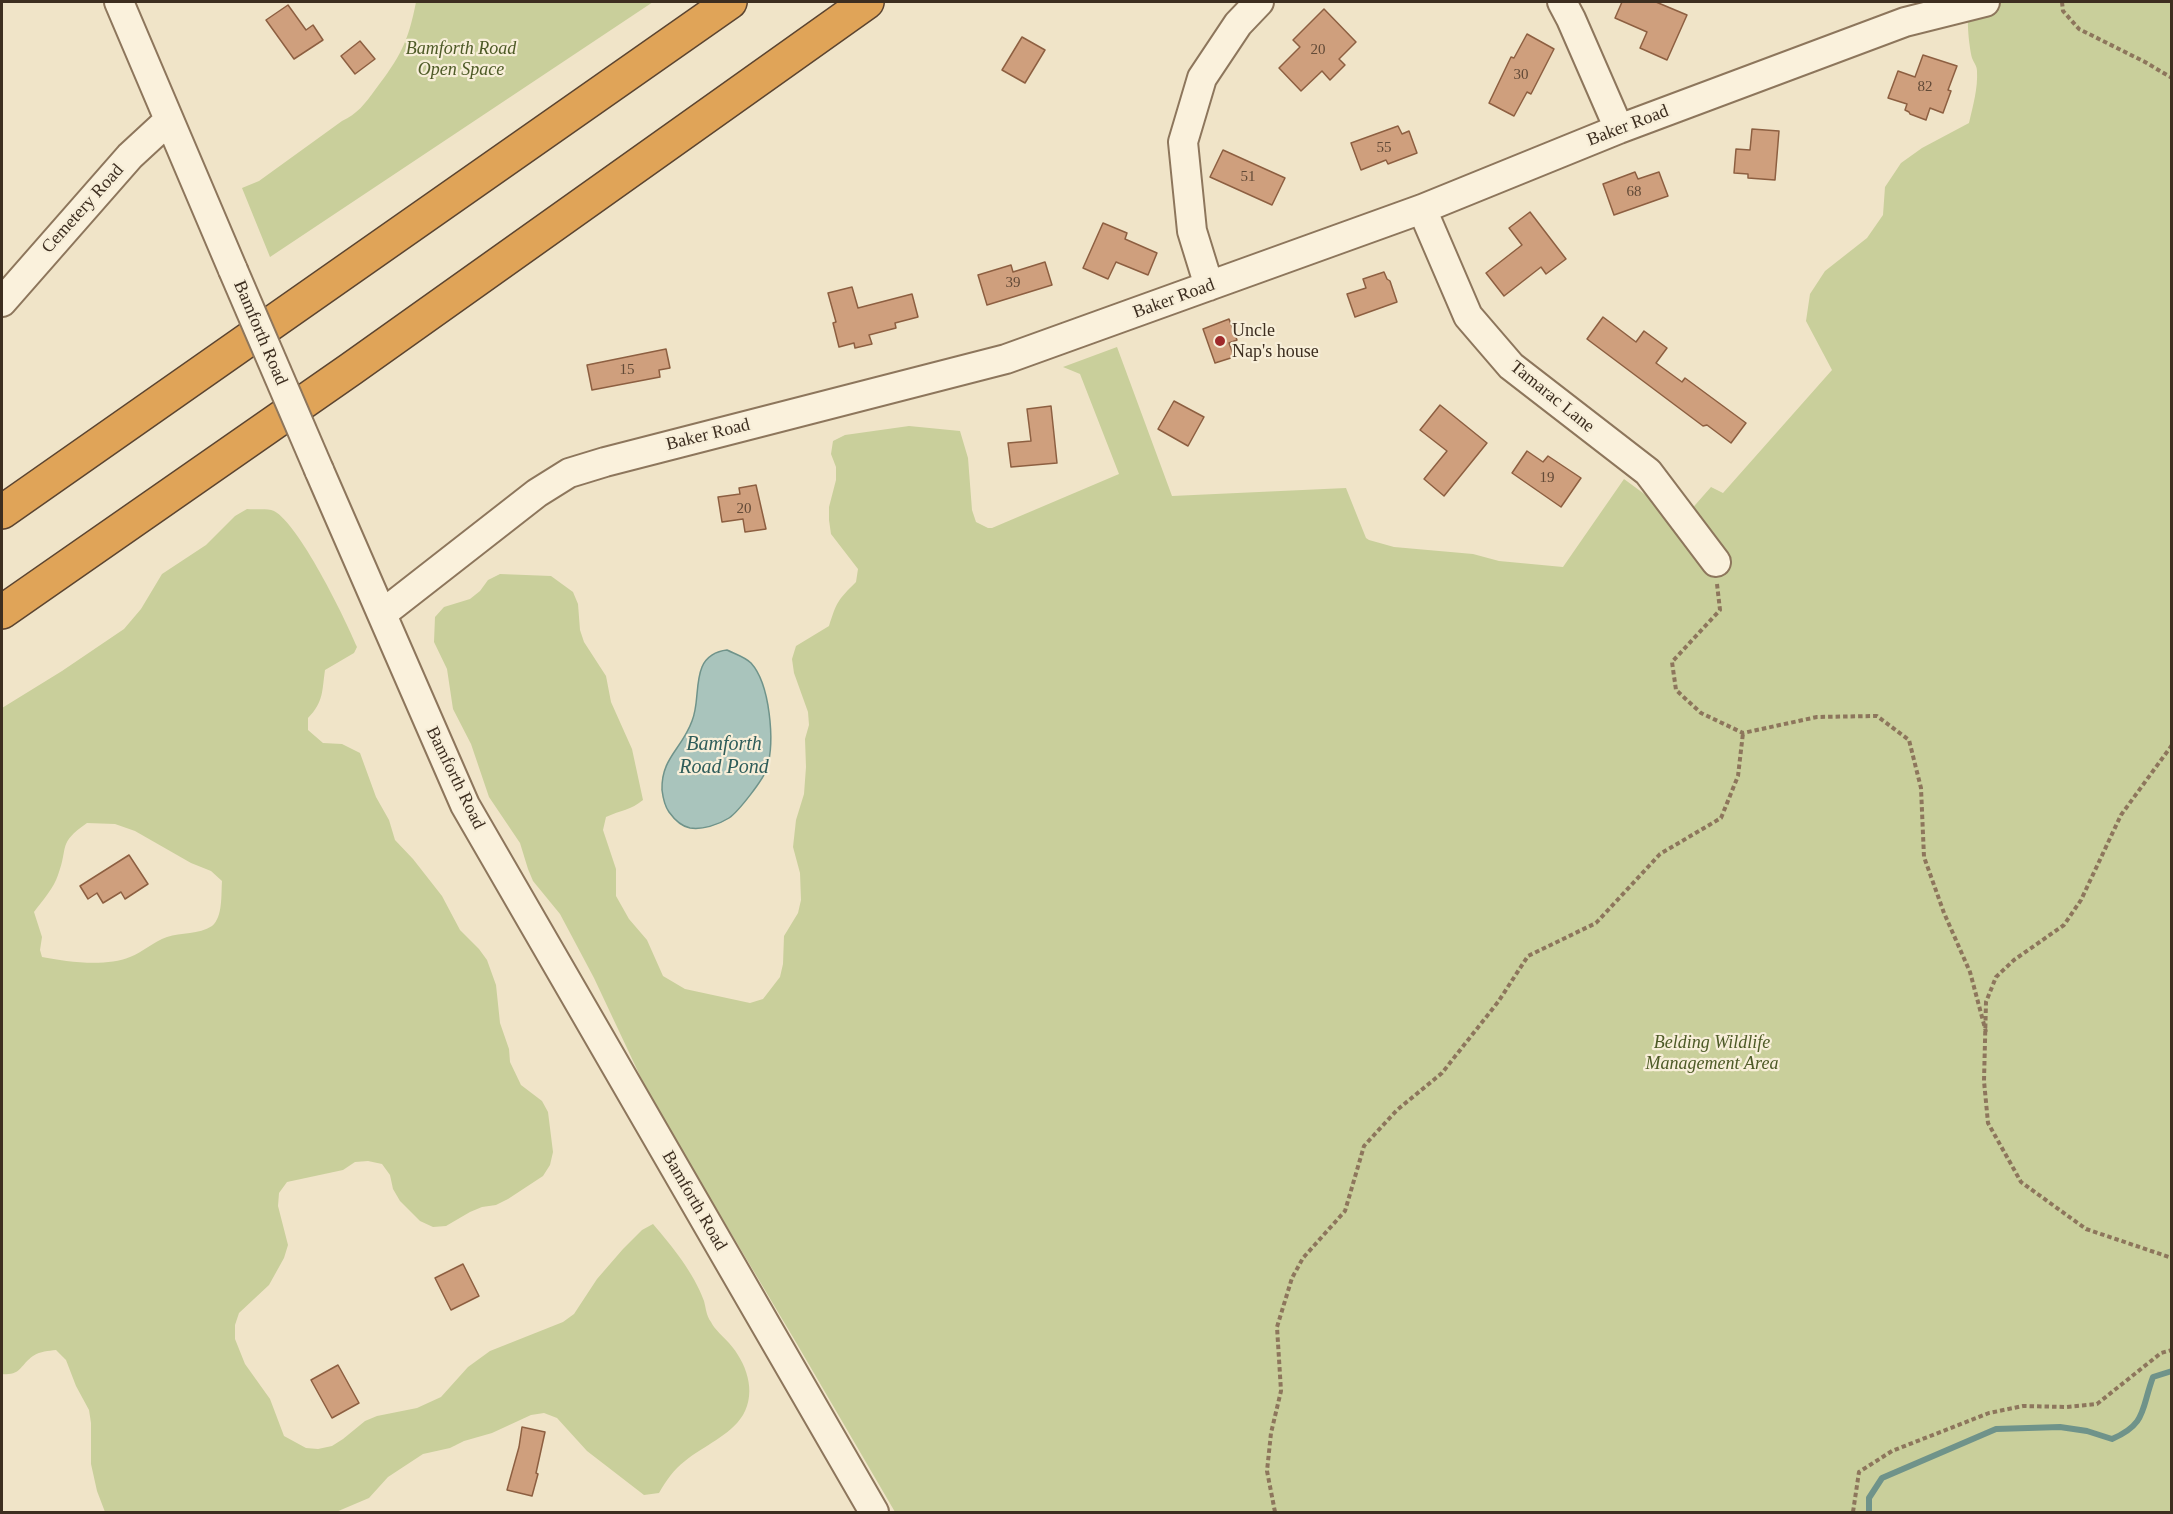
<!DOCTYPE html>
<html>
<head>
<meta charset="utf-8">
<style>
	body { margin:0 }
	#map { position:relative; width:2173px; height:1514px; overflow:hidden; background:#f0e4c8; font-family:"Times New Roman",serif }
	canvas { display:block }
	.frame { position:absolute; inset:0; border:3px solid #3d2e20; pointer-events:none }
</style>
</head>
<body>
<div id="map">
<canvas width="2173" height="1514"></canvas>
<div class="frame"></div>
</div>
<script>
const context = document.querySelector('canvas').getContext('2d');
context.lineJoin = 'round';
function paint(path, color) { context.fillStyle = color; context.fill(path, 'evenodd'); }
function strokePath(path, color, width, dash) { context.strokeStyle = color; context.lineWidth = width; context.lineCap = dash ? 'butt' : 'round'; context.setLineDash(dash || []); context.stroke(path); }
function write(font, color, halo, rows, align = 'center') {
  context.font = font + ' "Times New Roman",serif'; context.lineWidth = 4.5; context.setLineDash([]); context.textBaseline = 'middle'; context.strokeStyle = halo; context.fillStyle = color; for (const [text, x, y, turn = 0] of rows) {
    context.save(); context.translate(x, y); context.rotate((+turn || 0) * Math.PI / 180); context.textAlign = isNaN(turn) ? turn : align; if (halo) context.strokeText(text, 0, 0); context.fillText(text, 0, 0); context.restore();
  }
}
const green = new Path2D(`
	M 416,2 L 653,2 L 270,257 L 242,188 L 259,181 L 342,121 C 357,114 365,104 375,90 C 400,57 408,43 416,2 Z
	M 1971,2 L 2171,2 L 2171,1512 L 895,1512 L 797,1344 L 650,1097 L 594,978 L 560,914 L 533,881 L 528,869 L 520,843 L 489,797 L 471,744 L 453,709 L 447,669 L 434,642 L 435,617 L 444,607 L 470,599 L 480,591 L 488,580 L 500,574 L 551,576 L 573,592 L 578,604 L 580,630 L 584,642 L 606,676 L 611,702 L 632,749 L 643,800 C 631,810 621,810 606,817 L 603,830 L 616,869 L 616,896 L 629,919 L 647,940 L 663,976 L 685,989 L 750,1003 L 763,999 L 780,977 L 783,964 L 784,936 L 798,913 L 801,900 L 800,873 L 793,847 L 796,820 L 804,794 L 806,767 L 805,739 L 809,725 L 808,712 L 794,673 L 792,659 L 796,646 L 829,626 C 837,601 838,600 856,582 L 858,569 L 831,534 L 829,520 L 829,507 L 836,480 L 836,467 L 831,454 L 833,441 L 845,435 L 909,426 L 960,431 L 968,458 L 972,510 L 976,522 L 988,528 L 992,528 L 1119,474 L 1080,374 L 1063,367 L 1117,347 L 1172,496 L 1346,488 L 1366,538 L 1369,540 L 1394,547 L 1473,554 L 1499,561 L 1563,567 L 1624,479 L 1681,521 L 1711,487 L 1723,493 L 1832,370 L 1806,321 L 1810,294 L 1825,271 L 1867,238 L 1883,215 L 1885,187 L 1901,163 L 1922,148 L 1969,123 C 1973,106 1978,88 1977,71 C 1977,66 1974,63 1972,58 C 1969,46 1965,12 1971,2 Z
	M 247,509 C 255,510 267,508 274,511 C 299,524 345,618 357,647 L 354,653 L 325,670 C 322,690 324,702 308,718 L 308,730 L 323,743 L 342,744 L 360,753 L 376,797 L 389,820 L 395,840 L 413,859 L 442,896 L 460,930 L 479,949 L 487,960 L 496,985 L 500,1023 L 509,1049 L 510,1062 L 521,1085 L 542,1101 L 548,1112 L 553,1152 L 550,1165 L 543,1176 L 508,1199 L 496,1205 L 482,1207 L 470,1212 L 446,1226 L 433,1227 L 420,1221 L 400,1201 L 393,1189 L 390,1175 L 382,1164 L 368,1161 L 355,1162 L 343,1170 L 287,1182 L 279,1193 L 278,1206 L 288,1245 L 284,1258 L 269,1285 L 239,1313 L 235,1325 L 235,1339 L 245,1364 L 270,1399 L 284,1436 L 306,1448 L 318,1449 L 332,1446 L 343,1439 L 365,1421 L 377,1416 L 417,1408 L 441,1397 L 468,1367 L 490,1351 L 563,1322 L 574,1314 L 597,1279 L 623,1249 L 642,1230 L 653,1224 C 672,1246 694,1273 704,1301 C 706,1308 706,1315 711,1322 C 715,1330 723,1336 729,1343 C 746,1362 757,1391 743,1415 C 730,1436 703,1446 685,1461 C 674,1469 666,1481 659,1493 L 644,1495 L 587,1451 L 557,1418 L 544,1413 L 531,1415 L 492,1433 L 464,1441 L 450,1448 L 423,1454 L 388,1477 L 369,1498 L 336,1512 L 105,1512 L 97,1491 L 91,1464 L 91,1423 L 89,1410 L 76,1386 L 66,1360 L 56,1350 C 48,1351 41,1351 33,1356 C 20,1365 21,1376 2,1374 L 2,708 L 62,671 L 124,629 L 141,609 L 162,574 L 206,545 L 235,516 ZM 87,823 L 115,824 L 135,831 L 191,863 L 211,871 L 222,881 C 221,894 223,917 212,926 C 199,935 181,932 167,937 C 153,942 143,952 130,957 C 106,967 67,962 42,957 L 40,950 L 42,937 L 34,912 C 42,901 54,888 58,875 C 69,846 57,844 87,823 Z`);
const water = new Path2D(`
	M 727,650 C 735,654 745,657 751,663 C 770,684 775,741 767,768 C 764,779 738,812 729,818 C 718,825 702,830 690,828 C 680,826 674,819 669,812 C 664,805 663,798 662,790 C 661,758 682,749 692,721 C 699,704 695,684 702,667 C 706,657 716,651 727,650 Z`);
const stream = new Path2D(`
	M 1869,1512 L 1869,1498 L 1882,1478 L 1996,1429 L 2060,1427 L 2087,1431 L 2112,1439 C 2147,1424 2141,1409 2153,1377 L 2172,1371`);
const building = new Path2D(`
	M 1622,2 L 1656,2 L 1687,15 L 1667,60 L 1640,48 L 1647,32 L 1615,18 Z
	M 288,5 L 306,30 L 313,25 L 323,40 L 294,59 L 266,20 Z
	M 1324,9 L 1356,42 L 1339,59 L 1345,65 L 1330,80 L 1322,71 L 1301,91 L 1279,68 L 1300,47 L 1293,40 Z
	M 1527,34 L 1554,49 L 1531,94 L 1527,92 L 1514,116 L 1489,103 L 1511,57 L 1514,58 Z
	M 1022,37 L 1045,50 L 1025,83 L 1002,70 Z
	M 360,41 L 375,59 L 355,74 L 341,56 Z
	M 1923,55 L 1957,66 L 1948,90 L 1951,91 L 1943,113 L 1930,108 L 1926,120 L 1910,114 L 1909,112 L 1905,110 L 1907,104 L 1888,98 L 1898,71 L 1915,77 Z
	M 1398,126 L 1402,134 L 1409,131 L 1417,153 L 1388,164 L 1386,160 L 1361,170 L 1351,143 Z
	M 1752,129 L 1779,131 L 1775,180 L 1748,178 L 1748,174 L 1734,173 L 1736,149 L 1750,150 Z
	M 1223,150 L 1285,178 L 1272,205 L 1210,177 Z
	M 1635,172 L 1638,179 L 1659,172 L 1668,196 L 1614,215 L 1603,184 Z
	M 1530,212 L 1566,259 L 1546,274 L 1541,267 L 1504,296 L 1486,273 L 1522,245 L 1509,228 Z
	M 1103,223 L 1127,233 L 1125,239 L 1157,253 L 1148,275 L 1116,262 L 1108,279 L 1083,268 Z
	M 1045,262 L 1052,285 L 987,305 L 978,275 L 1011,265 L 1013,272 Z
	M 1384,272 L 1387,279 L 1390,281 L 1397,302 L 1355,317 L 1347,294 L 1366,288 L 1363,279 Z
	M 852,287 L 858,308 L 912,294 L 918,317 L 895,323 L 896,328 L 869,335 L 872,344 L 855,348 L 854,343 L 839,347 L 833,323 L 836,322 L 828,293 Z
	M 1603,317 L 1636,342 L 1644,331 L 1667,348 L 1656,363 L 1682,382 L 1685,378 L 1746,423 L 1731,443 L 1707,425 L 1703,426 L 1587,339 Z
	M 1229,319 L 1237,340 L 1229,343 L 1234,357 L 1215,363 L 1203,329 Z
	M 666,349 L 670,368 L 659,370 L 660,377 L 592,390 L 587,365 Z
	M 1174,401 L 1204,417 L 1188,446 L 1158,429 Z
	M 1440,405 L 1487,443 L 1444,496 L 1424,479 L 1447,451 L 1420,430 Z
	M 1051,406 L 1057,463 L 1011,467 L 1008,443 L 1031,441 L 1027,409 Z
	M 1527,451 L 1543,462 L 1548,456 L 1581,478 L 1561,507 L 1512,473 Z
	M 756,485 L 766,529 L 745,532 L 743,519 L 722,522 L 718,497 L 740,494 L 739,488 Z
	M 129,855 L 148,884 L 125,899 L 121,892 L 103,903 L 97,893 L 88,899 L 80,886 Z
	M 463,1264 L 479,1296 L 451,1310 L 435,1278 Z
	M 338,1365 L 359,1403 L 332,1418 L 311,1380 Z
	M 522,1427 L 545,1432 L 536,1473 L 538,1474 L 532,1496 L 507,1490 L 519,1447 Z`);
const path = new Path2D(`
	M 2062,2 L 2063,11 L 2079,29 L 2145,62 L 2172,78
	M 1717,584 L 1720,610 L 1672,662 L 1676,690 L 1701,713 L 1743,733 L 1817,717 L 1877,716 L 1909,740 L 1921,788 L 1924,857 L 1944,913 L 1970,972 L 1986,1032
	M 2172,745 L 2121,815 L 2081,900 L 2064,925 L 2014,960 L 1996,977 L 1986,1002 L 1984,1081 L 1988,1123 L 2021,1182 L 2086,1229 L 2172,1258
	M 1275,1512 L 1267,1471 L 1271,1433 L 1281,1391 L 1277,1327 L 1292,1278 L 1303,1258 L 1345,1211 L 1364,1146 L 1397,1110 L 1442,1073 L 1498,1002 L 1528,956 L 1596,923 L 1660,854 L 1721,818 L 1738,776 L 1743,733
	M 1853,1512 L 1859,1472 L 1892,1451 L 1989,1413 L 2023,1406 L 2066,1407 L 2097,1404 L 2161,1353 L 2172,1350`);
const minor = new Path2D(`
	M 119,2 L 233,270
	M 1562,2 L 1571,19 L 1619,129
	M 1422,209 L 1468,316 L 1511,366 L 1648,472 L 1716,562
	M 1209,286 L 1192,231 L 1183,142 L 1202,78 L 1238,24 L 1259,2
	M 2,302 L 130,156 L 169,120
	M 319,470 L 465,805 L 874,1512
	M 382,614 L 537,493 L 569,473 L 605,462 L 1006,359 L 1422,209 L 1619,129 L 1905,22 L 1985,2`);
const highway = new Path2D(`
	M 2,512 L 730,2
	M 2,612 L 351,369 L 867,2`);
const minorBridge = new Path2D(`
	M 233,270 L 319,470`);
const markers = [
	[1220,341,6,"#9e2a2b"]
];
const numberNames = [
	["20",1318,50],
	["30",1521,75],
	["82",1925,87],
	["55",1384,148],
	["51",1248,177],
	["68",1634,192],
	["39",1013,283],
	["15",627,370],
	["19",1547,478],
	["20",744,509]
];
const parkNames = [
	["Bamforth Road",461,49],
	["Open Space",461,70],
	["Belding Wildlife",1712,1043],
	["Management Area",1712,1064]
];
const streetNames = [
	["Baker Road",1628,126,-21],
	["Cemetery Road",83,209,-48],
	["Baker Road",1174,299,-20],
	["Bamforth Road",260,333,67],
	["Tamarac Lane",1552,397,39],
	["Baker Road",708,435,-14],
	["Bamforth Road",455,778,64],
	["Bamforth Road",694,1201,60]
];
const poiNames = [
	["Uncle",1232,331],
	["Nap's house",1232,352]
];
const waterNames = [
	["Bamforth",724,745],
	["Road Pond",724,768]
];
paint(green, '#c9cf9b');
paint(water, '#a9c4bc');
strokePath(water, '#6f938a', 1.5);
strokePath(stream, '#6f938a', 6);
paint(building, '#cf9f7d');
strokePath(building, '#8d5f41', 1.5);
strokePath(minor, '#8d765c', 32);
strokePath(highway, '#5b4430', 36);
strokePath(path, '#8d765c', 4, [4.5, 3]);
strokePath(minor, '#faf1dc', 28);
strokePath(highway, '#e0a458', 33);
strokePath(minorBridge, '#8d765c', 32, []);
strokePath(minorBridge, '#faf1dc', 28);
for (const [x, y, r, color] of markers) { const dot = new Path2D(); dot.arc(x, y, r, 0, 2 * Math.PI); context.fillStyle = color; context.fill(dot); strokePath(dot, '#f7eed8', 2); }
write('15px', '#624a37', null, numberNames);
write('italic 18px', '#4d5a26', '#f7eed8', parkNames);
write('18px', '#3d2e20', '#f7eed8', streetNames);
write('18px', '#3d2e20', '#f7eed8', poiNames, 'left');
write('italic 20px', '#2f5d5a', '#f7eed8', waterNames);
</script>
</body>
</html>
